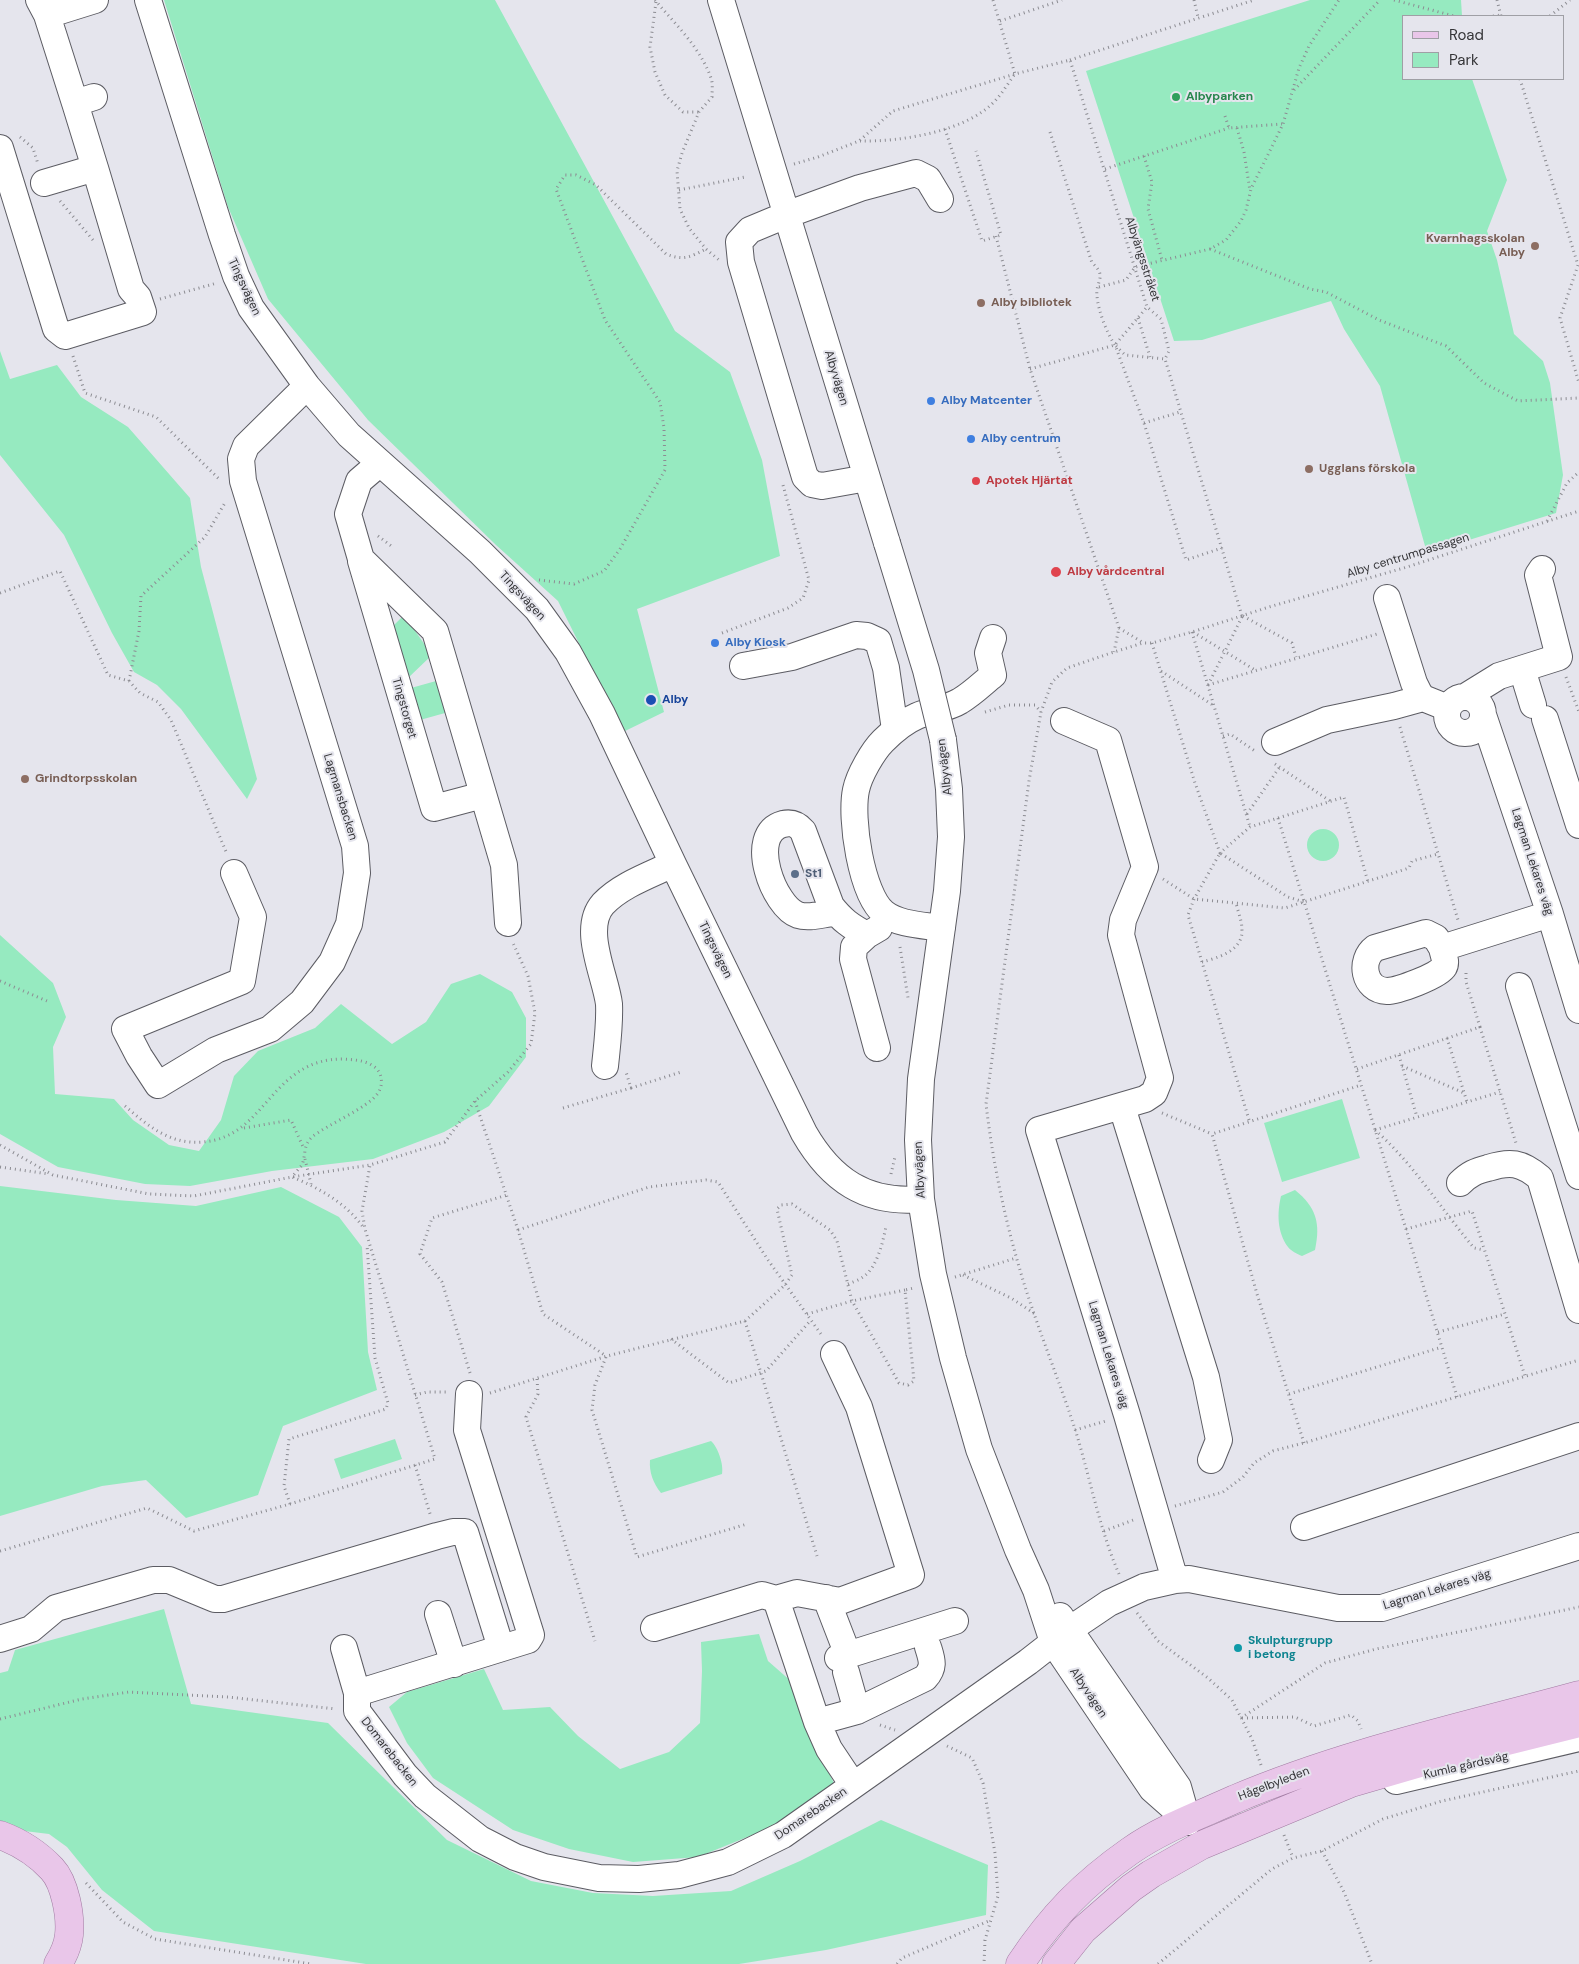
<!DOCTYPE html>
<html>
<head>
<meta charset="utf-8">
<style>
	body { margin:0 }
	#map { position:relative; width:1579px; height:1964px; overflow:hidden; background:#e5e5ed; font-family:"DM Sans",sans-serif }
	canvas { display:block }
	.legend { position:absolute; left:1402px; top:15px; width:162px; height:65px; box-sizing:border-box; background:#e5e5ed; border:1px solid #9f9fa5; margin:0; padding:6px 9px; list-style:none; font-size:15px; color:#353538 }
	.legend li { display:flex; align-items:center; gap:10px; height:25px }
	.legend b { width:25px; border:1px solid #9f9fa5 }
</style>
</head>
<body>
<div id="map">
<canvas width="1579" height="1964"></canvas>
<ul class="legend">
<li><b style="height:6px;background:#e9c6e9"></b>Road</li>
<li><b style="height:14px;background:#96eac0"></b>Park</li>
</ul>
</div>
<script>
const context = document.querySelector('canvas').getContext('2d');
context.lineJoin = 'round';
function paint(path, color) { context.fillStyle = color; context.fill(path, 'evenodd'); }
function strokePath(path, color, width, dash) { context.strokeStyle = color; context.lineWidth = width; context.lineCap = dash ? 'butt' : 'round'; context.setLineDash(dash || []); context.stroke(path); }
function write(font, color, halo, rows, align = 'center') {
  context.font = font + ' "DM Sans",sans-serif'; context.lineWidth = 4; context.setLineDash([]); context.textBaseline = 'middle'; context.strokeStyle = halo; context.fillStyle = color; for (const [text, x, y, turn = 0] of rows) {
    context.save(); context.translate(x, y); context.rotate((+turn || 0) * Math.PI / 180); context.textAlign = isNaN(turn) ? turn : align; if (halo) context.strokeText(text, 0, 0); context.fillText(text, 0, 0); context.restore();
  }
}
const green = new Path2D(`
	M 164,0 L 495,0 L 675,331 L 730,372 L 762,460 L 780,556 L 637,609 L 664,712 L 623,732 L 558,601 L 496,545 L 368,420 L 268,299 L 228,207 Z
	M 1310,0 L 1461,0 L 1462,16 L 1403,16 L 1403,79 L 1472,79 L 1507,180 L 1487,231 L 1497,260 L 1514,334 L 1543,361 L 1550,383 L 1563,475 L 1556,513 L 1427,553 L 1380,386 L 1344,329 L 1331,301 L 1202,340 L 1174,341 L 1086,71 Z
	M 0,351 L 10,379 L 57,365 L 81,397 L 128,427 L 190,498 L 201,567 L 257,779 L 247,799 L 181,709 L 157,685 L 134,672 L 112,633 L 64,535 L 0,455 Z
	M 404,615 L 432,655 L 408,678 L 392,627 Z
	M 436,681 L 445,713 L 420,720 L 411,688 Z
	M1307 845a16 16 0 1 1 32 0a16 16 0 1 1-32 0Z
	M 0,935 L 53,983 L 66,1017 L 53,1047 L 55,1094 L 114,1099 L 133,1120 L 169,1145 L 199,1151 L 221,1120 L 234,1076 L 258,1051 L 315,1028 L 341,1004 L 392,1044 L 426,1022 L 451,984 L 480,974 L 512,992 L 526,1018 L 526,1057 L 489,1106 L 444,1132 L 373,1159 L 272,1171 L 190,1186 L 145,1184 L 58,1167 L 0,1134 Z
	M 1342,1099 L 1360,1158 L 1282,1182 L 1264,1123 Z
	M 0,1186 L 116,1200 L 196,1206 L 281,1187 L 339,1217 L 362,1247 L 368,1352 L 377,1390 L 283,1426 L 258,1495 L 186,1518 L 146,1480 L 102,1486 L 0,1516 Z
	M 1295,1190 C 1316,1207 1321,1223 1315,1250 L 1302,1256 C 1297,1254 1291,1251 1288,1247 C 1277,1232 1277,1213 1281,1196 Z
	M 395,1439 L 402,1459 L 341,1479 L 334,1459 Z
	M 711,1441 C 718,1447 724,1465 722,1474 L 661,1493 C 653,1483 649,1472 650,1460 Z
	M 164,1609 L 191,1704 L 328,1723 L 447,1840 L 531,1881 L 593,1893 L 653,1896 L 731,1891 L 800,1861 L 881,1820 L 988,1865 L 986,1915 L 826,1950 L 739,1964 L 366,1964 L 154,1931 L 102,1890 L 67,1847 L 49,1834 L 0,1828 L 0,1673 L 8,1671 L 15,1650 Z
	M 759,1634 L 768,1661 L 792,1682 L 810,1736 L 837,1789 L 762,1831 L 698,1857 L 633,1862 L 569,1849 L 513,1830 L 433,1778 L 407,1743 L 389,1707 L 407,1692 L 484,1669 L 503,1710 L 550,1707 L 578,1736 L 620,1769 L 669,1752 L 700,1723 L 702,1671 L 701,1642 Z`);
const path = new Path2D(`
	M 655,0 C 675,24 700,47 711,78 C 713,83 712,91 712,97 L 699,112 L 682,153 L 677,171 L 680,209 L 689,228 L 706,249 L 719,260
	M 993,0 L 1015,74 L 1070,60 L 1147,307 L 1161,319 L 1169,351 L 1165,359 L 1242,616
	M 1194,0 L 1198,17
	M 1394,0 L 1454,16
	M 1497,0 L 1501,16
	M 656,2 L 650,47 L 655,72 L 665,95 L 683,112 L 699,112
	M 1493,16 L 1501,15
	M 1550,16 L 1570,0
	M 1000,21 L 1062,0
	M 1070,60 L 1254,0
	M 1520,79 L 1578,265 L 1560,318 L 1579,383
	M 1294,90 L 1380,0
	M 1225,116 L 1229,128 L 1282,124
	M 1237,128 L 1244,152 L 1250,191
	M 945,129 L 982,241 L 1001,235 L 976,151
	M 1050,132 L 1092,263 C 1108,276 1095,282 1097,296 C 1098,310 1107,334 1115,345 L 1144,423 L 1186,560 L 1222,548
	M 20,137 L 33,148 L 38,164
	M 860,141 C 899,142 965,132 994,102 C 1002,94 1008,83 1015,74
	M 1144,156 L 1152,182 L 1148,209 L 1162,260
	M 794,164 L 818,157 L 859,141 L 893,111 L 1015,74
	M 1105,169 L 1229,128
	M 679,190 L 745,177
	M 60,201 L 93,240
	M 996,236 L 1030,369 L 1119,628 L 1114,652
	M 1210,249 L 1310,289 L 1326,292 L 1379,320 L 1446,346 L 1484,383 L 1518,401 L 1579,398
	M 1099,287 L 1126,280 L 1135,267 L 1210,249 L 1226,240 L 1241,221 L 1246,210 L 1251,189 L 1283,124 L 1299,68 L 1309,46 L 1339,0
	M 160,299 L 217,283
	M 1138,318 L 1150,357
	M 1116,346 L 1125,355 L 1165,359
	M 73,356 L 85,393 L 156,417 L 220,480
	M 1030,369 L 1115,345 L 1147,307
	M 1144,423 L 1180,412
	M 1547,521 L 1567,483 L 1579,472
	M 378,536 L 394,548
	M 539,580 L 574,584 L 604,571 L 620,549 L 665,470 L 664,428 L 660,402 L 605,320 L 556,189 L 565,175 L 576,175 L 596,185 L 666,254 C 684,261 690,257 706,249
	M 0,593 L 60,571 L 108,675 L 129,681 L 140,693 L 158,702 L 171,720 L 227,854
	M 1243,616 L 1292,643 L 1296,657
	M 1119,628 L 1142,642
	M 1192,632 L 1250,827
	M 1193,632 L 1255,670
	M 722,633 L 788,608 L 803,598 L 809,580 L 783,485
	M 1152,643 L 1195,783 L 1220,853 L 1250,827 L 1344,797 L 1368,882
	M 1161,671 L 1214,706
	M 1566,677 L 1579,712
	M 129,681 L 139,631 L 141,596 L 205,537 L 226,501
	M 1208,685 L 1377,634
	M 1208,685 L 1242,617
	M 985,712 L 1009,705 L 1035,705 L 1041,712
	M 1400,727 L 1458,920
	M 1223,736 L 1230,734 L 1255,751
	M 1275,764 L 1330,801
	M 1247,814 L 1279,768
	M 1278,818 L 1406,1229 L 1457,1397
	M 1163,879 L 1194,899 L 1285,908 L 1409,868 L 1412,861 L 1438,854
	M 900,947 L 908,998
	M 1202,962 C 1217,958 1243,951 1242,930 C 1242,921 1238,912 1236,903
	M 0,981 L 47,1001
	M 1480,1027 L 1516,1143
	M 1447,1038 L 1467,1102
	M 1399,1055 L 1417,1117
	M 1402,1066 L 1464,1093
	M 1357,1069 L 1480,1027 L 1466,982 L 1466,972
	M 631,1088 L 681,1072
	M 475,1101 L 518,1230 L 543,1314 L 606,1356
	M 125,1106 C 147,1125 170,1145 202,1142 C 267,1138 270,1058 344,1059 C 354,1060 365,1060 373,1066 C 382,1071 384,1084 378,1093 C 368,1108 328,1124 312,1137 C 303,1145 306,1155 302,1165 C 299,1169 295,1173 292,1177 C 319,1188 346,1203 363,1227
	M 563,1108 L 631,1088 L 626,1072
	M 1162,1113 L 1212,1134
	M 1249,1120 L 1188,915 L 1194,899 L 1220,853 L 1288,897 L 1304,902
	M 244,1128 L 291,1120 L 304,1149
	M 1375,1130 C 1412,1162 1442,1210 1474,1248 L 1484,1250
	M 1375,1130 L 1500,1092
	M 0,1145 L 53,1175 L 149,1194 L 194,1196 L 292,1177 L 370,1165 L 445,1142 L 475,1101 L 508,1072 L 531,1044 L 535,1013 L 528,976 L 513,943
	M 305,1159 L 311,1184
	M 0,1167 L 49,1174
	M 891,1174 L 895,1157
	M 1406,1229 L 1472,1211 L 1525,1376
	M 518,1230 L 649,1187 L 706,1180 L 718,1182 L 768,1260 L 823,1337
	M 963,1275 L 1011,1298 L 1035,1314
	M 955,1277 L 1016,1258
	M 848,1284 C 853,1282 859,1280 863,1277 C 877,1268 883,1242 886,1226
	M 807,1314 L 852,1301 L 905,1290
	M 745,1321 L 817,1556
	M 1438,1332 L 1505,1314
	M 671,1339 L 729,1383 L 766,1371 L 811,1320
	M 606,1357 L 595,1385 L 592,1410 L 637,1557 L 747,1524
	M 470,1373 L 442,1282 L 420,1254 L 432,1218 L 507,1195
	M 537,1379 L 538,1394 L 526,1417 L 595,1641
	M 490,1393 L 607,1356 L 745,1321 L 785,1285 L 792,1275 L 777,1209 L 781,1205 L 792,1204 L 830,1230 L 837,1241 L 852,1301 L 899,1383 L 908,1385 L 914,1381 L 905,1290 L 914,1288
	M 1289,1394 L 1442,1347
	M 415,1395 L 427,1392 L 447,1392
	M 1075,1430 L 1106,1421
	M 1304,1443 L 1257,1294 L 1212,1134 L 1361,1085
	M 415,1465 L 431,1517
	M 290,1504 L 284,1486 L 289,1439 L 386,1409 L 388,1403 L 375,1358 L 367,1245
	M 1175,1506 L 1223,1492 L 1243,1477 L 1254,1463 L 1273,1451 L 1304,1443 L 1579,1360
	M 1104,1531 L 1136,1519
	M 0,1551 L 147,1508 L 194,1531 L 290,1504 L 435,1459 L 365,1229 L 362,1211 L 370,1165
	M 1119,1574 C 1099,1528 1090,1477 1075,1429 C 1056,1371 1032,1315 1016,1256 C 1002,1206 992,1155 986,1104 L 1029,781 L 1041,712 L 1052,682 L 1067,668 L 1114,652 L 1143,643 L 1152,643 L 1192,632 L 1269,607 L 1407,567 L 1579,511
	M 1137,1613 L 1158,1641 L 1208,1678 L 1232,1700 L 1252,1739 L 1261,1765
	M 1241,1718 L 1325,1663 L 1376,1649 L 1579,1607
	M 1242,1718 L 1295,1717 L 1314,1726 L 1351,1715 L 1358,1721 L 1361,1729
	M 0,1719 L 82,1699 L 129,1692 L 228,1697 L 336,1709
	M 880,1725 L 895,1730
	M 947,1746 L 972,1758 L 983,1783 L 995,1853 L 998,1896 L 985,1940 L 984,1964
	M 1284,1835 L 1293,1858
	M 1322,1851 L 1344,1892 L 1372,1964
	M 86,1883 L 123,1922 L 155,1939 L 311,1964
	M 897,1964 L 902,1958 L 991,1920
	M 1158,1964 L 1272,1869 L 1293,1858 L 1322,1851 L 1383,1819 L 1442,1801 L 1579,1771`);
const minor = new Path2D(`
	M 39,0 L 47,15 L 75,103 L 94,97
	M 148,0 L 222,235 L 236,276 L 251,308 L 307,386 L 349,435 L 480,552 L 537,609 L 568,652 L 602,714 L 673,864 L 804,1133 C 831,1180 866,1204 921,1199
	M 721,0 L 887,543
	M 47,15 L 95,0
	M 0,148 L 56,329 L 65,336 L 143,312 L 138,297 L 131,289 L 95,168
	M 44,183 L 95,168 L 75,103
	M 380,463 L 359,481 L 348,514 L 361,559 L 435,631 L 504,865 L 508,923
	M 867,478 L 822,486 L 812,484 L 805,477 L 741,262 L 739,242 L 750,230 L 786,215 L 860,188 L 916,173 L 928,179 L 940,199
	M 361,561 L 434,808 L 483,795
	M 1387,598 L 1414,683 L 1419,693 L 1423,698
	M 743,666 L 792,657 L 856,635 L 867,636 L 878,641 L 886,668 L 895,730
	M 1522,669 L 1533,705
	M 1465,697 L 1499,676 L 1559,657 L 1538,575 L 1542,569
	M1447 715a18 18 0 1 1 36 0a18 18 0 1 1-36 0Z
	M 1483,715 L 1550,914 L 1579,1010
	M 1545,719 L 1579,825
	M 1064,721 L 1108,740 L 1145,867 L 1123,920 L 1121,935 L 1160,1078 L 1154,1093 L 1145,1099 L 1039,1130 L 1127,1415 L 1175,1580
	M 943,740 L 949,789 L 951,837 L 947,891 L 921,1079 L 918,1140 L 921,1199 L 933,1274 L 953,1358 L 979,1449 L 1018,1550 L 1036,1590 L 1053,1642 L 1152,1789 L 1186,1819
	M 1275,742 L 1327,720 L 1394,706 L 1423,698 L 1448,708
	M 234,873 L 253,917 L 242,981 L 125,1029 L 139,1056 L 158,1085 L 216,1050 L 270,1029 L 302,1002 L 332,962 L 349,924 L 357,873 L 355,846 L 243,481 L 241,459 L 246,446 L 307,386
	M 836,913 C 825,913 810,919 798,915 C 774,907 746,834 783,824 C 792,822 797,824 803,831 L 831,906 C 842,920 850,926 867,935
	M 942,928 C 923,925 899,925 884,913 C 861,894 850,818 856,790 C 859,775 873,751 883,741 C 893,731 905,721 917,716 C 930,710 947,709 960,701 C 972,694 982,684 993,675 L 988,653 L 993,638
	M 1442,948 C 1443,954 1447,962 1444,967 C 1439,976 1397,991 1387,991 C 1363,990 1359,960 1375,948 L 1426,933 L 1436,938 L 1442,948 L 1550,914
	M 1519,986 L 1579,1176
	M 877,1048 L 853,959 L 854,947 L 867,935 L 879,928
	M 605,1066 C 607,1046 610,1024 609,1004 C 606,977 581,929 603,904 C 621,885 650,875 673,864
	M 1122,1107 L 1206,1377 L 1219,1440 L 1211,1460
	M 1460,1183 C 1469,1174 1476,1171 1488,1168 C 1510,1161 1521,1162 1540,1178 L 1579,1310
	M 834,1354 L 859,1407 L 911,1575 L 840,1601 L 797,1593 L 776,1599 L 817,1722 L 829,1749 L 853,1785
	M 469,1394 L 467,1430 L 531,1635 L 528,1640 L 357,1693 L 357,1711 L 405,1775 L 425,1796 L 480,1839 L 515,1857 L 544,1867 L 599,1878 L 639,1879 L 679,1875 L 728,1862 L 783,1835 L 1028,1662 L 1069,1630 L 1109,1603 L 1144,1587 L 1175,1580 L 1189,1579 L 1338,1608 L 1382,1608 L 1579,1546
	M 1304,1527 L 1579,1436
	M 826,1598 L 848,1655
	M 438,1614 L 454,1664
	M 1060,1616 L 1178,1787 L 1188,1822
	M 654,1628 L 762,1595 L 776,1599
	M 0,1639 L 31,1629 L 56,1608 L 153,1580 L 169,1580 L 215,1599 L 223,1599 L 437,1536 L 453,1532 L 465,1532 L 501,1648
	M 344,1648 L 357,1693
	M 838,1658 L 955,1621
	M 846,1672 L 857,1711
	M 817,1722 L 857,1711 L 925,1678 C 935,1667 932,1660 928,1647
	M 1396,1781 L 1579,1738`);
const major = new Path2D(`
	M 0,1835 C 19,1842 38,1854 52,1869 C 65,1883 71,1916 69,1935 C 68,1945 63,1956 58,1964
	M 1020,1964 C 1052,1916 1083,1884 1130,1851 C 1163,1828 1200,1815 1235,1799 C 1346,1752 1463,1727 1579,1695
	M 1056,1964 L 1083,1930 L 1131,1888 L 1151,1874 L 1202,1845 L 1351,1783 L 1423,1762 L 1579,1723`);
const minorBridge = new Path2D(`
	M 887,543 L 926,670 L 943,740`);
const markers = [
	[1176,97,5,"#2e9e5b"],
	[1535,246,5,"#8d6e63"],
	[981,303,5,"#8d6e63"],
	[931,401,5,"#3f7fe0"],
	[971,439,5,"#3f7fe0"],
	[1309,469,5,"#8d6e63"],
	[976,481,5,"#e0444e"],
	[1056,572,6,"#e0444e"],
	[715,643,5,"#3f7fe0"],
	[651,700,6,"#1a4fb4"],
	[25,779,5,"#8d6e63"],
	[795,874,5,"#5c6f8a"],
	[1238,1648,5,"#0f9aa8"]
];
const leisureNames = [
	["Albyparken",1186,97]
];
const educationNames = [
	["Kvarnhagsskolan",1525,239,"right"],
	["Alby",1525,253,"right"],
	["Alby bibliotek",991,303],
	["Ugglans förskola",1319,469],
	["Grindtorpsskolan",35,779]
];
const streetNames = [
	["Albyängsstråket",1142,259,72],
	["Tingsvägen",244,287,65],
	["Albyvägen",836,378,73],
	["Alby centrumpassagen",1408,556,-17],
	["Tingsvägen",522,596,47],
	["Tingstorget",404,708,74],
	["Albyvägen",945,767,-97],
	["Lagmansbacken",340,797,73],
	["Lagman Lekares väg",1532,862,72],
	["Tingsvägen",715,950,64],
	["Albyvägen",920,1170,-93],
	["Lagman Lekares väg",1108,1355,73],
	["Lagman Lekares väg",1437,1590,-17],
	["Albyvägen",1088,1693,56],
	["Domarebacken",389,1752,52],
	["Kumla gårdsväg",1466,1766,-13],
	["Hågelbyleden",1274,1784,-21],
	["Domarebacken",811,1814,-34]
];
const shopNames = [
	["Alby Matcenter",941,401],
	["Alby centrum",981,439],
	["Alby Kiosk",725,643]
];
const healthNames = [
	["Apotek Hjärtat",986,481],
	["Alby vårdcentral",1067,572]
];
const transitNames = [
	["Alby",662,700]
];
const serviceNames = [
	["St1",805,874]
];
const cultureNames = [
	["Skulpturgrupp",1248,1641],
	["i betong",1248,1655]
];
paint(green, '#96eac0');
strokePath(minor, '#5c5c63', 28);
strokePath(major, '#a17ba2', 29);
strokePath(path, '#8c8c92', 3, [1, 4]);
strokePath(minor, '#fff', 26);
strokePath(major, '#e9c6e9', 28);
strokePath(minorBridge, '#5c5c63', 28, []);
strokePath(minorBridge, '#fff', 26);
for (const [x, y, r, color] of markers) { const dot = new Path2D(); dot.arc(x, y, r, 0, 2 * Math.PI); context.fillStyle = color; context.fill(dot); strokePath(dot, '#e5e5ed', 2); }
write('bold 12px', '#27864d', '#e5e5ed', leisureNames, 'left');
write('bold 12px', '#785e54', '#e5e5ed', educationNames, 'left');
write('12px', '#353538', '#e5e5ed', streetNames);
write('bold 12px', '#366cbe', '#e5e5ed', shopNames, 'left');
write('bold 12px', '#be3a42', '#e5e5ed', healthNames, 'left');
write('bold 12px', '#164399', '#e5e5ed', transitNames, 'left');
write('bold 12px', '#4e5e75', '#e5e5ed', serviceNames, 'left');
write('bold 12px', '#0d838f', '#e5e5ed', cultureNames, 'left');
</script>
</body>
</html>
